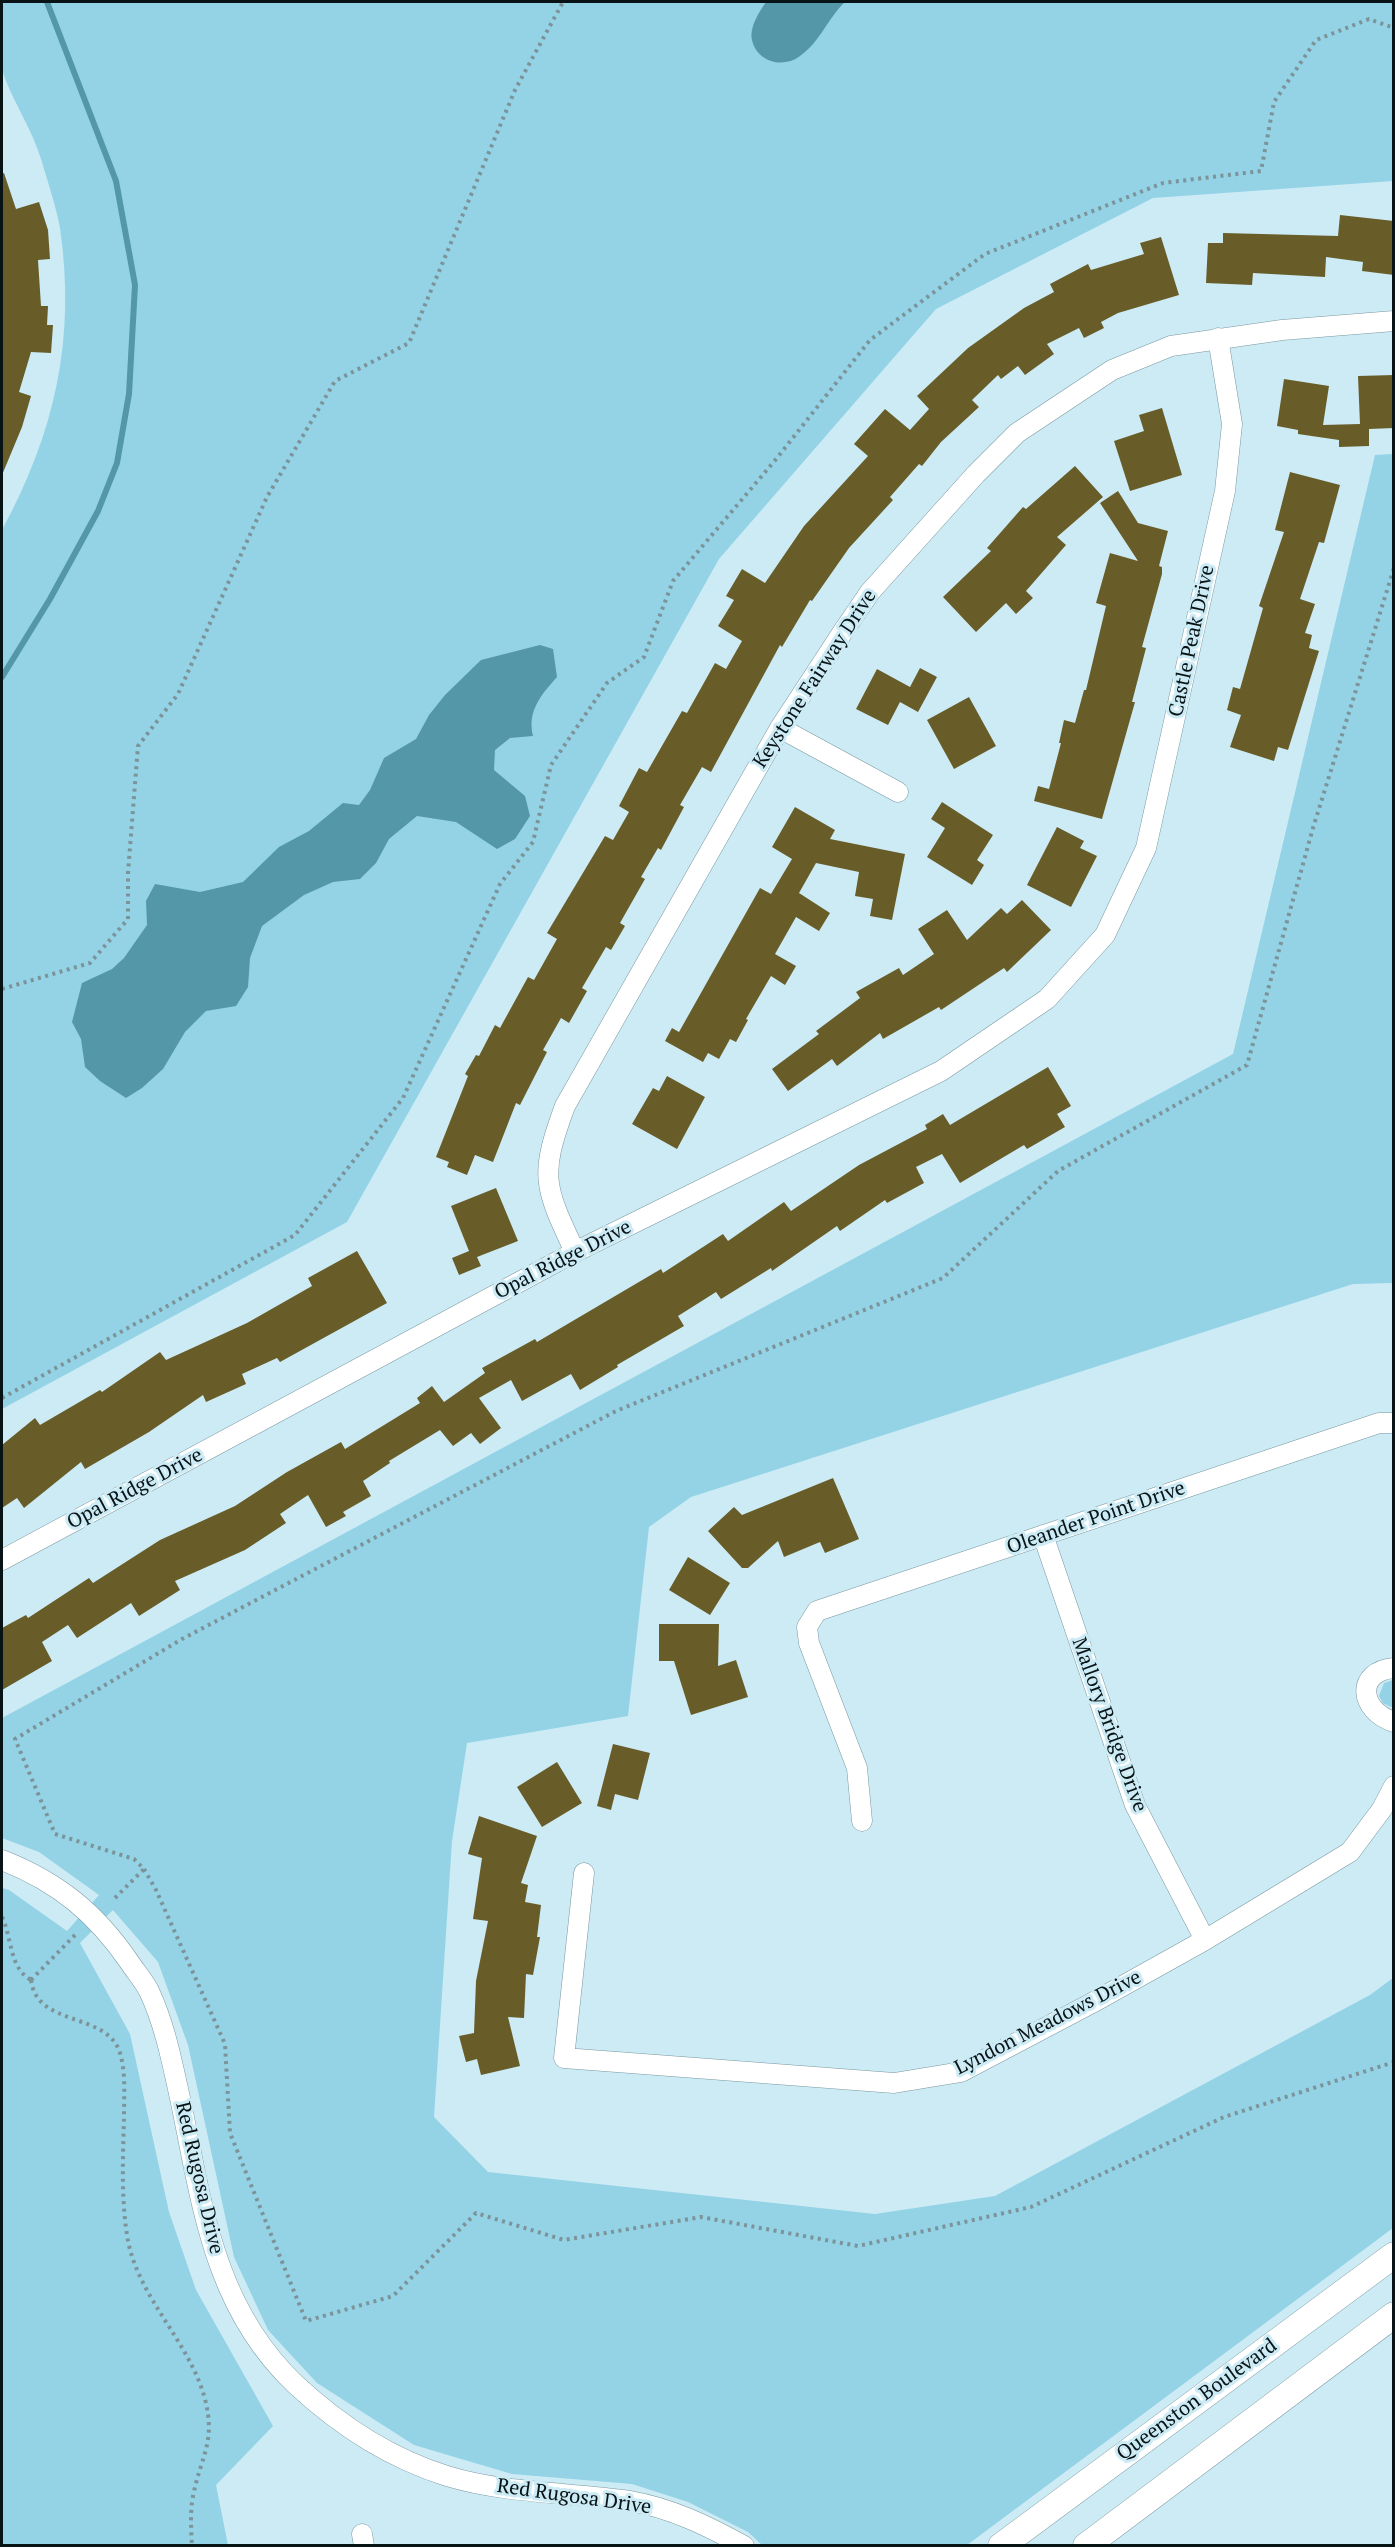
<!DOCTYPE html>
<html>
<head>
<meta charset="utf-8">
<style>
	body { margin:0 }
	#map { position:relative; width:1395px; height:2547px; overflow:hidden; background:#ccebf5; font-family:"PT Serif",serif }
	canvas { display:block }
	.frame { position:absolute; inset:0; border:3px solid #081316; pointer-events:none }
</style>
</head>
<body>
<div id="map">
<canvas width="1395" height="2547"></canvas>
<div class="frame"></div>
</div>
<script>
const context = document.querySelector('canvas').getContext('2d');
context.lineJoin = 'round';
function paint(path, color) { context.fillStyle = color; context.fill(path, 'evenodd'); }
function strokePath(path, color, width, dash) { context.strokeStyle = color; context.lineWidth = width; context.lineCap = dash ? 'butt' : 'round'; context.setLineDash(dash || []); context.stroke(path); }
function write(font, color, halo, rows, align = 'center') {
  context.font = font + ' "PT Serif",serif'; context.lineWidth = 6; context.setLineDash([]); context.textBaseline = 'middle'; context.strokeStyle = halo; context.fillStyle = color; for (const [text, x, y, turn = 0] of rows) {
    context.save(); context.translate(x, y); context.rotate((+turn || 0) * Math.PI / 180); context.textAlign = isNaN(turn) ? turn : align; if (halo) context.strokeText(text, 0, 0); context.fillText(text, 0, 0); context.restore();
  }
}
const green = new Path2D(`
	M 2,2 L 1394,2 L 1393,181 L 1153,198 L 936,309 L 719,559 L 347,1222 L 2,1409 L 2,530 C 55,432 76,339 60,228 C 56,206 48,183 42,162 C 33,130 12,101 2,70 C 0,55 2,19 2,2 Z
	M 1393,454 L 1393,1283 L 1353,1284 L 691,1497 L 649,1527 L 628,1716 L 467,1743 L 452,1841 L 434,2117 L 488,2172 L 875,2214 L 995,2196 L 1370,1995 L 1393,1978 L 1393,2228 L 967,2545 L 762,2545 L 748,2532 L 688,2502 L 632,2484 L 512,2474 L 414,2445 L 317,2383 L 268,2330 L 234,2257 L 188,2045 L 158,1962 L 113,1910 L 80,1943 L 130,2034 L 169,2212 L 196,2290 L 273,2426 L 216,2485 L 228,2545 L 2,2545 L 2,1888 L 9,1890 L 67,1931 L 99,1895 L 39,1852 L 2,1838 L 2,1718 L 1233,1054 L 1375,455 Z
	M 1393,1680 L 1394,1708 L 1393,1708 L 1383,1703 L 1379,1696 L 1384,1683 Z`);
const water = new Path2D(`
	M 766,2 L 845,2 C 828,18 820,42 800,56 C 783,69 757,62 752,40 C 749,28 759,12 766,2 Z
	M 540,645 L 553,649 L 557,677 C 541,695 527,711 533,736 L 510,738 L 495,750 L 494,770 L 525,796 L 530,816 L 515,839 L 497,849 L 456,822 L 417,816 L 389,839 L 376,863 L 360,879 L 333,882 L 304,895 L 262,926 L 250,958 L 248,987 L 236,1006 L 206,1011 L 185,1032 L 163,1069 L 142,1088 L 126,1098 L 100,1081 L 85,1067 L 81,1039 L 72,1022 L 82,983 L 112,969 L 124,958 L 147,925 L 146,901 L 155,884 L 200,892 L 243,882 L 279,847 L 309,831 L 343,803 L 359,805 L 370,790 L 384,758 L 416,739 L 429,715 L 445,695 L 481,660 Z`);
const stream = new Path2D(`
	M 2,677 L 50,599 L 98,511 L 117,463 L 129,394 L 135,285 L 116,181 L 47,2`);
const building = new Path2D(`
	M 4,173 L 16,209 L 39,202 L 48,230 L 50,259 L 38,260 L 41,306 L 48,306 L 47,325 L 53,325 L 51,353 L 31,352 L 19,392 L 31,396 L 22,427 L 2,475 L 2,174 Z
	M 1340,215 L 1394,221 L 1394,275 L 1362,271 L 1363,262 L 1326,257 L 1325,277 L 1253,273 L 1252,285 L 1206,283 L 1208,243 L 1223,243 L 1223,233 L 1338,236 Z
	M 1161,237 L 1179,295 L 1118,313 L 1101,322 L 1104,328 L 1084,338 L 1079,328 L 1047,344 L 1054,354 L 1025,375 L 1018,366 L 1001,379 L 998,375 L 972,400 L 979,407 L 941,442 L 922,466 L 919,464 L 890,497 L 893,500 L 849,548 L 812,601 L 810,600 L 782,647 L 780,645 L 711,772 L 702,767 L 680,805 L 684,807 L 661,850 L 658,848 L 641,877 L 645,879 L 620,923 L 625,926 L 611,950 L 606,947 L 582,988 L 587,991 L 569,1023 L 561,1018 L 543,1050 L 547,1052 L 520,1105 L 516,1103 L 493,1162 L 475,1155 L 467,1175 L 447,1167 L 449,1162 L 436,1157 L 468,1076 L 465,1074 L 476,1055 L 479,1056 L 495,1025 L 500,1028 L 528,977 L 534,980 L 557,939 L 547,933 L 605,836 L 613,840 L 629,812 L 619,806 L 639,768 L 647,772 L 682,711 L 687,713 L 715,663 L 726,669 L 742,641 L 718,626 L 734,600 L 726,596 L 742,569 L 765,583 L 804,526 L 868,456 L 854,444 L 885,409 L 910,430 L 929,409 L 917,396 L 968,348 L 1024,308 L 1054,292 L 1050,284 L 1088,264 L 1091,270 L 1144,254 L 1140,243 Z
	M 1394,375 L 1394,428 L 1369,429 L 1369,446 L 1339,447 L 1339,440 L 1298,434 L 1298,430 L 1277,426 L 1284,379 L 1329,386 L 1323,425 L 1360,424 L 1358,376 Z
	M 1162,408 L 1182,475 L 1130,491 L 1114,441 L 1144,431 L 1139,415 Z
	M 1075,466 L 1103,497 L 1057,537 L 1066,545 L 1026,591 L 1033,598 L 1016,614 L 1006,603 L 976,632 L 943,597 L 991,551 L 987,548 L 1023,507 L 1026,509 Z
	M 1290,472 L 1340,485 L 1324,543 L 1319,542 L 1300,599 L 1315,604 L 1305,633 L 1312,635 L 1309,648 L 1319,651 L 1288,750 L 1278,747 L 1274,761 L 1230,747 L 1241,715 L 1227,710 L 1233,687 L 1240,689 L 1263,608 L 1259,606 L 1284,532 L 1275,530 Z
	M 1118,491 L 1138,523 L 1168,531 L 1159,566 L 1162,567 L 1162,574 L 1142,647 L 1146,648 L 1132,702 L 1135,702 L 1102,819 L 1034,801 L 1038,786 L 1049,789 L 1061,743 L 1059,743 L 1064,720 L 1075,723 L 1084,690 L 1086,690 L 1106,606 L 1096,603 L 1110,553 L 1138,561 L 1100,503 Z
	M 920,668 L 937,677 L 918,712 L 900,702 L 888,725 L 856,709 L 877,669 L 910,687 Z
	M 969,697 L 996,746 L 954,769 L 927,720 Z
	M 942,802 L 993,835 L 977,860 L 984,865 L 972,885 L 927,857 L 945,828 L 931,819 Z
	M 795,807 L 835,830 L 830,839 L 905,854 L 892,920 L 870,916 L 873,899 L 855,896 L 859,872 L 816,863 L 799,893 L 830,913 L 819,931 L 796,917 L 775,954 L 796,966 L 785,985 L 771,976 L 746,1019 L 748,1020 L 736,1042 L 730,1039 L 719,1059 L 708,1053 L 703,1062 L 665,1041 L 672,1028 L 679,1032 L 760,888 L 771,894 L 792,859 L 772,847 Z
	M 1057,827 L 1084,841 L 1080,848 L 1097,856 L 1071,907 L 1027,885 Z
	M 1022,900 L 1051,930 L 1007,972 L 1004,968 L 941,1010 L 939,1007 L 883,1039 L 880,1033 L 837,1066 L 832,1059 L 788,1091 L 772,1069 L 819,1034 L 816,1031 L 860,998 L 856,992 L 899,968 L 903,975 L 934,954 L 918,929 L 947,910 L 967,940 L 1001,908 L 1007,914 Z
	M 1048,1067 L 1071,1106 L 1057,1114 L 1065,1127 L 1027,1149 L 1024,1145 L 960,1183 L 942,1154 L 916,1167 L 924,1183 L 887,1203 L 885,1200 L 840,1231 L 837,1226 L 772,1271 L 771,1268 L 721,1299 L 716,1292 L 678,1316 L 684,1326 L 617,1365 L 618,1367 L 580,1390 L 571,1374 L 522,1401 L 511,1380 L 479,1398 L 501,1428 L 480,1444 L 471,1433 L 453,1446 L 440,1430 L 389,1461 L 390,1463 L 363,1481 L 371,1496 L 343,1512 L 346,1516 L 326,1527 L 308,1495 L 280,1514 L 286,1523 L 245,1550 L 175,1581 L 180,1590 L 139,1616 L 131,1603 L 77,1638 L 68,1625 L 42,1642 L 52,1661 L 2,1690 L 2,1628 L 26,1615 L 28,1618 L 89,1578 L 93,1583 L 160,1540 L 235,1506 L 287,1472 L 341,1442 L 345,1449 L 420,1403 L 417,1398 L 432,1386 L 444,1402 L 485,1373 L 482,1368 L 535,1339 L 537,1342 L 661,1269 L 663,1273 L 723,1234 L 728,1241 L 784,1202 L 791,1211 L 859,1165 L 927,1129 L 925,1125 L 943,1114 L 950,1125 Z
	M 667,1076 L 705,1097 L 677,1149 L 632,1124 L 653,1088 L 659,1091 Z
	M 496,1188 L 518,1241 L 477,1257 L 481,1266 L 459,1275 L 452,1258 L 469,1251 L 451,1206 Z
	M 357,1251 L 387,1303 L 280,1362 L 277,1358 L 242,1374 L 246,1384 L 206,1402 L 203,1395 L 149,1432 L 85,1469 L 81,1462 L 24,1508 L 17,1498 L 2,1508 L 2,1445 L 35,1418 L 40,1425 L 100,1390 L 102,1392 L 160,1352 L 166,1360 L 247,1323 L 312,1286 L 308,1278 Z
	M 833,1478 L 859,1539 L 825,1553 L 820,1542 L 784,1557 L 778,1541 L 748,1568 L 742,1568 L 708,1531 L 734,1507 L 742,1515 Z
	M 688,1557 L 730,1583 L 710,1615 L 669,1590 Z
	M 659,1624 L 719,1624 L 718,1666 L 736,1660 L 748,1697 L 691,1715 L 674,1661 L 659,1661 Z
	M 613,1744 L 650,1753 L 638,1800 L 615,1794 L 611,1810 L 597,1806 Z
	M 557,1762 L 582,1803 L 542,1827 L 517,1787 Z
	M 479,1816 L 537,1836 L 521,1883 L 528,1885 L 525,1902 L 541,1905 L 537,1937 L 540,1937 L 533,1975 L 526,1974 L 524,2018 L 508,2017 L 520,2066 L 481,2075 L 477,2059 L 466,2062 L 459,2036 L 474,2033 L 476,1981 L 488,1921 L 473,1919 L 482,1858 L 468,1854 Z`);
const path = new Path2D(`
	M 2,989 L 90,963 L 128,919 L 128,873 L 138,746 L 178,694 L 267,497 L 335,381 L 409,343 L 515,90 L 563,2
	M 2,1398 L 295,1235 L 403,1098 L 500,884 L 533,842 L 551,765 L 607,683 L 644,657 L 673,581 L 777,458 L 870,340 L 985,254 L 1163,183 L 1261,171 L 1274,102 L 1316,40 L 1369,19 L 1394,28
	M 144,1869 L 156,1890 L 225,2044 L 230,2133 L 306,2321 L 393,2296 L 476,2213 L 564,2240 L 701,2217 L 858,2246 L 1031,2207 L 1224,2117 L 1394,2062
	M 115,1898 L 144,1869 L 134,1859 L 55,1834 L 15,1739 L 182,1639 L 616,1411 L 943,1278 L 1058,1171 L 1247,1065 L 1313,828 L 1394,568
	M 2,1917 C 12,1937 9,1968 31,1980
	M 31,1980 C 37,2028 107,2011 120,2053 C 126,2073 124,2096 124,2117 C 123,2156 121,2196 127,2235 C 136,2296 189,2340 205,2399 C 216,2442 201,2456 193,2496 C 190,2512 191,2529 192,2546
	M 31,1980 L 75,1935`);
const minor = new Path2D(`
	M 780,728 L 898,792
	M 575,1252 C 544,1186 539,1176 565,1106 L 780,728 L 842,633 L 870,592 L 976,474 L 1017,433 L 1112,370 L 1171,346 L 1282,330 L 1394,321
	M 1043,1535 L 1135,1805 L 1205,1940
	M 2,1560 L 575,1252 L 941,1071 L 1047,999 L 1105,935 L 1146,848 L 1225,491 L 1232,424 L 1218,338
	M 1394,1668 C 1356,1671 1358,1710 1394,1722
	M 862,1821 L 857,1768 L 809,1643 L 807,1627 L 817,1611 L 1379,1423 L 1394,1423
	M 2,1860 C 58,1882 96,1913 130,1963 C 136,1972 144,1981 149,1991 C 165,2025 172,2062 180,2098 C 202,2203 213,2306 295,2384 C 339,2425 389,2458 447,2476 C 506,2494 569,2492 630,2501 C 671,2508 708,2526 744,2546
	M 584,1873 L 564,2058 L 894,2083 L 961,2072 L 1092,2003 L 1205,1940 L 1350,1852 L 1382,1809 L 1394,1786
	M 362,2534 L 364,2546`);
const major = new Path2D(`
	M 1001,2546 L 1394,2255
	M 1086,2546 L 1394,2315`);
const streetNames = [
	["Castle Peak Drive",1192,641,-78],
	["Keystone Fairway Drive",815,679,-57],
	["Opal Ridge Drive",563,1260,-27],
	["Opal Ridge Drive",135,1489,-28],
	["Oleander Point Drive",1096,1518,-19],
	["Mallory Bridge Drive",1109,1725,70],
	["Lyndon Meadows Drive",1048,2023,-27],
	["Red Rugosa Drive",199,2178,77],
	["Queenston Boulevard",1197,2400,-36],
	["Red Rugosa Drive",574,2497,8]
];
paint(green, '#93d3e5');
paint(water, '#5497a9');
strokePath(stream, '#5497a9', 6);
paint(building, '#685d28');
strokePath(minor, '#7a98a0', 21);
strokePath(major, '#7a98a0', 27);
strokePath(path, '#7c939a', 4, [3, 4.5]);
strokePath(minor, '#fff', 20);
strokePath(major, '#fff', 26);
write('20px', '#081316', '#ccebf5', streetNames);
</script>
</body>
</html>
